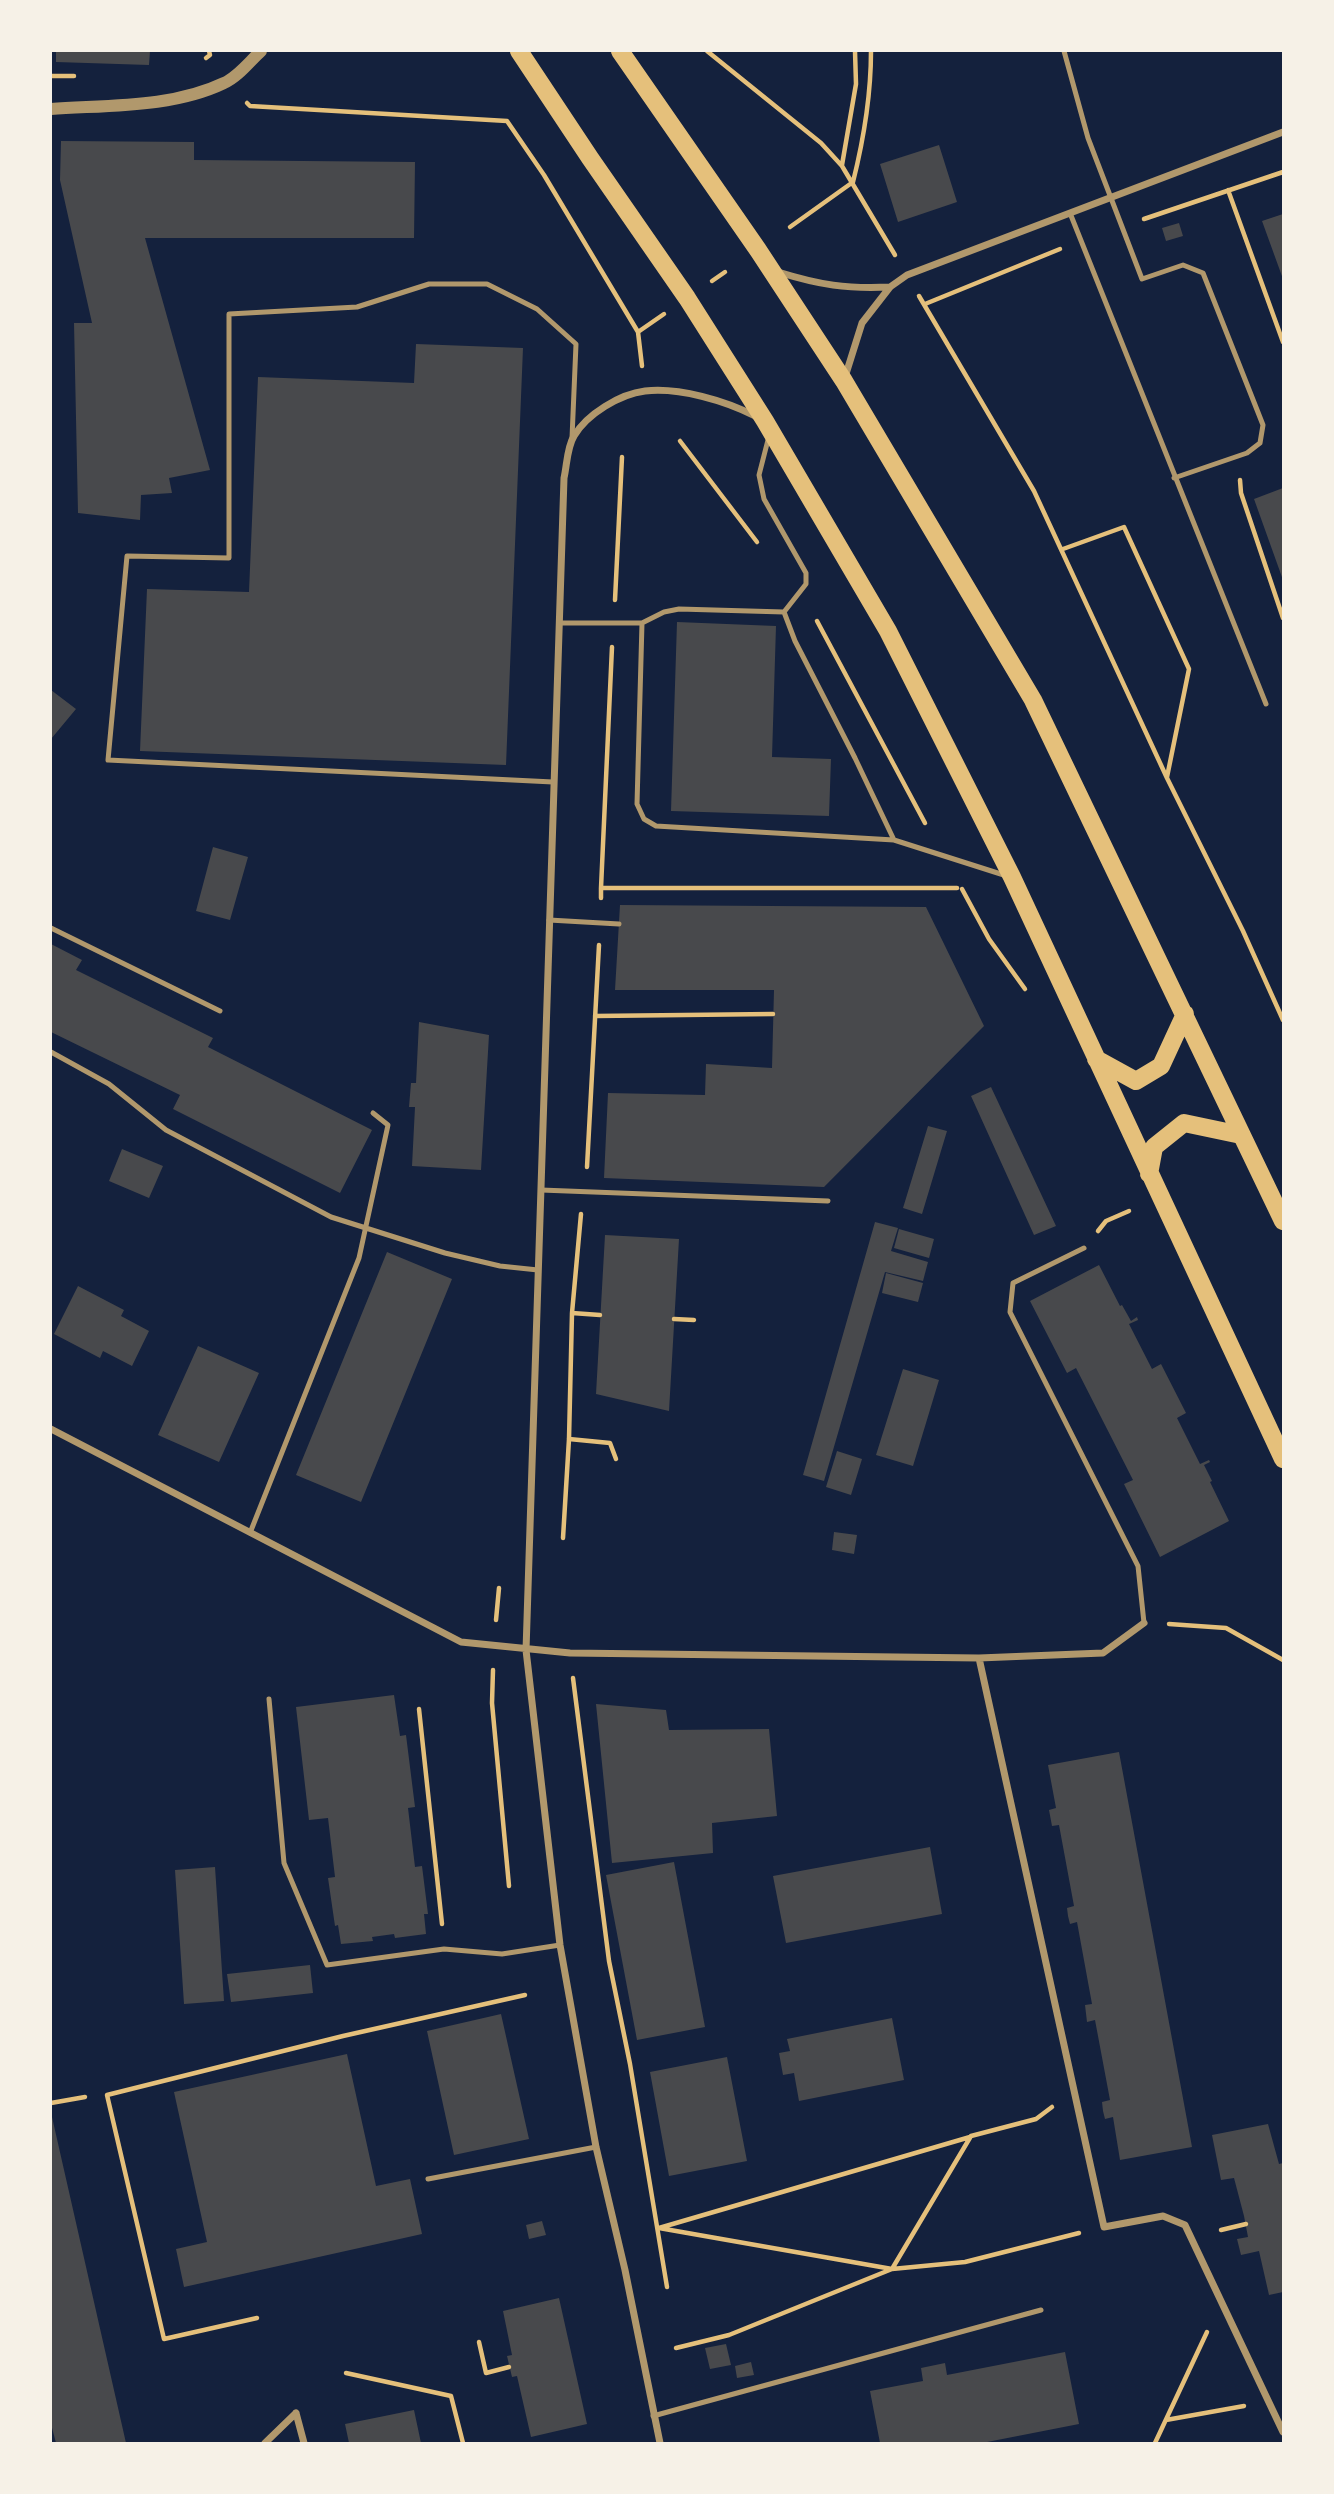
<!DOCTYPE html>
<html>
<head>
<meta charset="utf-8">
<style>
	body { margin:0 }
	#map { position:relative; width:1334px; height:2494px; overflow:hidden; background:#14213d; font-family:"Open Sans",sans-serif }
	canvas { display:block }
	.frame { position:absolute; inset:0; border:52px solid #f6f1e7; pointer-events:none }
</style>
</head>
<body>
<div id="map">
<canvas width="1334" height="2494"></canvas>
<div class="frame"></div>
</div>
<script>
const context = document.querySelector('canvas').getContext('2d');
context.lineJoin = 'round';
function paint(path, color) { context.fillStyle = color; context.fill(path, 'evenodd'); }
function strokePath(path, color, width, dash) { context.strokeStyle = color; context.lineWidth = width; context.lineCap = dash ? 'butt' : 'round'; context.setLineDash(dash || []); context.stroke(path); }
const building = new Path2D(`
	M 56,51 L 150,51 L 149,65 L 56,62 Z
	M 61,141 L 194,142 L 194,160 L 415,162 L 414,238 L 145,238 L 210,470 L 169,478 L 172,493 L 141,495 L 140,520 L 78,513 L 74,323 L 92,323 L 60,180 Z
	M 939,145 L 957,202 L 898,222 L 880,164 Z
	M 1283,214 L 1283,279 L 1262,221 Z
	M 1179,223 L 1183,236 L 1166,241 L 1162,228 Z
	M 416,344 L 523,348 L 506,765 L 140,751 L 147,589 L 249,592 L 258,377 L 414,383 Z
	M 1283,488 L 1283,580 L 1254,499 Z
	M 677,622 L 776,626 L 772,757 L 831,759 L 829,816 L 671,811 Z
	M 51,690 L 76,709 L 51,739 Z
	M 213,847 L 248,857 L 230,920 L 196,911 Z
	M 620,905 L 926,907 L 984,1026 L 824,1187 L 604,1178 L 608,1093 L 705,1095 L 706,1064 L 772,1068 L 774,990 L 615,990 Z
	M 51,944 L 82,960 L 76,970 L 213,1038 L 208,1047 L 372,1130 L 340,1193 L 173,1109 L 180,1095 L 51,1032 Z
	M 419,1022 L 489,1035 L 481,1170 L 412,1166 L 415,1107 L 409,1107 L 411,1083 L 416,1083 Z
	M 991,1087 L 1056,1226 L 1034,1235 L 971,1096 Z
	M 928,1126 L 947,1131 L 922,1214 L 903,1208 Z
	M 122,1149 L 163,1166 L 149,1198 L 109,1181 Z
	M 875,1222 L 898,1228 L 891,1251 L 928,1262 L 923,1281 L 885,1272 L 824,1481 L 803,1475 Z
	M 899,1229 L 934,1239 L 929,1258 L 894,1248 Z
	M 605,1235 L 679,1239 L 669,1411 L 596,1394 Z
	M 387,1252 L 452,1279 L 361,1502 L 296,1475 Z
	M 1099,1265 L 1120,1306 L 1122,1305 L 1131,1321 L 1137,1317 L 1138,1320 L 1129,1324 L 1152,1369 L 1161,1364 L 1186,1413 L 1177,1418 L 1200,1464 L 1209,1460 L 1210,1462 L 1204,1465 L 1212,1481 L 1210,1482 L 1229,1521 L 1160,1557 L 1124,1484 L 1133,1480 L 1105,1425 L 1076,1368 L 1067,1373 L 1030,1301 Z
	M 886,1273 L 923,1283 L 918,1302 L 882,1293 Z
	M 78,1286 L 124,1310 L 121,1316 L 149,1331 L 132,1366 L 103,1351 L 100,1358 L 54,1334 Z
	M 198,1346 L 259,1373 L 219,1462 L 158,1435 Z
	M 903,1369 L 939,1380 L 913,1466 L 876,1455 Z
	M 837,1451 L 862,1459 L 851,1495 L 826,1487 Z
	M 834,1532 L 857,1535 L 854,1554 L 832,1550 Z
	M 394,1695 L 400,1736 L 406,1735 L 415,1807 L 408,1808 L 415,1867 L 422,1866 L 428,1914 L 424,1914 L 426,1934 L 395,1938 L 394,1934 L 372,1937 L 373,1941 L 341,1944 L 338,1925 L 335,1926 L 328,1878 L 335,1877 L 328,1818 L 309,1820 L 296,1707 Z
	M 596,1704 L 666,1710 L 669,1730 L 769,1729 L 777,1816 L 712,1823 L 713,1853 L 612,1863 Z
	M 1119,1752 L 1192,2147 L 1120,2160 L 1113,2117 L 1105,2119 L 1103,2111 L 1102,2102 L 1110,2100 L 1095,2020 L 1087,2022 L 1085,2005 L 1092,2004 L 1077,1922 L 1070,1924 L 1068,1916 L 1067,1908 L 1074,1906 L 1059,1825 L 1052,1826 L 1049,1810 L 1056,1808 L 1048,1765 Z
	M 930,1847 L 942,1914 L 786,1943 L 773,1876 Z
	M 674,1862 L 705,2027 L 637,2040 L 606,1875 Z
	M 215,1867 L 224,2001 L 184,2004 L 175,1870 Z
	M 310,1965 L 313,1993 L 231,2002 L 227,1974 Z
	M 501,2014 L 529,2139 L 454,2155 L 427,2031 Z
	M 892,2018 L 904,2080 L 799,2101 L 794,2073 L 783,2075 L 779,2053 L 790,2051 L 787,2039 Z
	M 347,2054 L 376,2186 L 410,2179 L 422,2234 L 184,2287 L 176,2249 L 207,2242 L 174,2092 Z
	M 727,2057 L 747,2161 L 669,2176 L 650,2072 Z
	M 51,2117 L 52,2117 L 126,2443 L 56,2443 L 51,2424 Z
	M 1268,2124 L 1279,2164 L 1283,2163 L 1283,2292 L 1269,2295 L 1259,2251 L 1241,2255 L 1237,2239 L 1248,2237 L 1244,2216 L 1234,2178 L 1221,2180 L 1212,2135 Z
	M 542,2221 L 546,2235 L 529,2239 L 526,2225 Z
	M 559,2298 L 587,2424 L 531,2437 L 517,2376 L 512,2377 L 507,2356 L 512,2355 L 503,2311 Z
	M 726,2344 L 731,2365 L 710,2369 L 705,2348 Z
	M 1065,2352 L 1079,2424 L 982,2443 L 880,2443 L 870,2391 L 923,2381 L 921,2368 L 945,2363 L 947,2375 Z
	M 751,2362 L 754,2375 L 737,2378 L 735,2366 Z
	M 414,2410 L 421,2443 L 349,2443 L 345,2424 Z`);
const path = new Path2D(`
	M 707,51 L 821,143 L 842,166 L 895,255
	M 206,58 L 210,55 L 209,51
	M 51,76 L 74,76
	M 247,103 L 250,106 L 507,121 L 544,175 L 638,332
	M 842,165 L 856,84 L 855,51
	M 1228,190 L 1283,342
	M 1144,219 L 1283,172
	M 790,227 L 853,182 C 864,138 871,97 871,51
	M 712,281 L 725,272
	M 919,296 L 1034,491 L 1167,778 L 1243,931 L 1283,1020
	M 925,304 L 1060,249
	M 642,366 L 638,332 L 664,314
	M 680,441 L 757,542
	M 1240,480 L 1241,493 L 1283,618
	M 1063,549 L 1124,527 L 1189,669 L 1167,777
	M 615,600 L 622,457
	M 817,621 L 925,823
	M 601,888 L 612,647
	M 962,889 L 989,939 L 1025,989
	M 601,898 L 601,888 L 957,888
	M 595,1016 L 773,1014
	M 587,1167 L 599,945
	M 1098,1231 L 1106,1221 L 1129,1211
	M 572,1313 L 600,1315
	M 674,1319 L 694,1320
	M 569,1439 L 610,1443 L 616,1459
	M 563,1538 L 569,1439 L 572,1313 L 581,1214
	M 496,1620 L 499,1588
	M 1169,1624 L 1226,1628 L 1283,1660
	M 493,1670 L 492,1703 L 509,1886
	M 573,1678 L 609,1961 L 630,2064 L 667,2287
	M 419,1709 L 442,1924
	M 51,2103 L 85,2097
	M 659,2228 L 892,2269 L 965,2262 L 1079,2233
	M 659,2228 L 970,2137
	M 1221,2230 L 1246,2224
	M 257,2318 L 164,2339 L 107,2095 L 343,2036 L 525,1995
	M 479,2342 L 486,2373 L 509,2367
	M 676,2348 L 729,2335 L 892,2269 L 971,2136 L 1036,2119 L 1052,2107
	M 346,2373 L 451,2396 L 463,2443
	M 1166,2420 L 1244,2406
	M 1155,2443 L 1207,2332`);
const service = new Path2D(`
	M 1064,51 L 1088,138 L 1142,279 L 1183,265 L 1203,273 L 1263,425 L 1260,443 L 1247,453 L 1174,478
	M 1070,213 L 1266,704
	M 769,436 L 759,475 L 764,499 L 806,573 L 806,584 L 784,612 L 795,641 L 855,758 L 894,840 L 1007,876
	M 561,623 L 642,623 L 664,612 L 679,609 L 784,612
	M 642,623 L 637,804 L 644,819 L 656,826 L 894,840
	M 553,782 L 108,760 L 127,556 L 229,558 L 229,314 L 357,307 L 429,284 L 487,284 L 537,309 L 576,344 L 572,438
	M 549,920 L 619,924
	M 51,928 L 220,1011
	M 51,1052 L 109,1084 L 166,1130 L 331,1217 L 445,1253 L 500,1266 L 538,1270
	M 541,1190 L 828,1201
	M 1084,1248 L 1013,1283 L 1010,1312 L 1138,1566 L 1144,1623
	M 250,1533 L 359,1258 L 388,1125 L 373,1113
	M 269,1699 L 284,1863 L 327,1965 L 444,1949 L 502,1954 L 560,1945
	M 428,2179 L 596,2147
	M 653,2416 L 1041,2310`);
const minor = new Path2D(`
	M 778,272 C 820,285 846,289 890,287
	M 845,377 L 862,323 L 890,287 L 907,275 L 1283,132
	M 51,1429 L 461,1642 L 570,1653 L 979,1658
	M 1144,1623 L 1103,1653 L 979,1658 L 1104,2227 L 1163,2216 L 1185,2225 L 1283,2432
	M 296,2413 L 304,2443
	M 265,2443 L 296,2413
	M 660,2443 L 625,2270 L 596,2147 L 560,1945 L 526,1650 L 564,478 C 567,465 567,447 574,436 C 587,414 620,394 645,391 C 679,387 726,401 755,416`);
const tertiary = new Path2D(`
	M 51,109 C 107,105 172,108 224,83 C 238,77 250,61 261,51`);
const primary = new Path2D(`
	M 519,51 L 590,158 L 687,298 L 765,421 L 888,631 L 1012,877 L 1283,1459
	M 620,51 L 758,250 L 844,381 L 1033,700 L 1283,1221
	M 1096,1059 L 1136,1081 L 1161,1066 L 1185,1014
	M 1149,1174 L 1154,1147 L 1184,1123 L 1241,1135`);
paint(building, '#48494c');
strokePath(path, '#e5c07b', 4.5);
strokePath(service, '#b1986c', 5);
strokePath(minor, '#b1986c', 7);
strokePath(tertiary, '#b1986c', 12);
strokePath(primary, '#e5c07b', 18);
</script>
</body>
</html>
